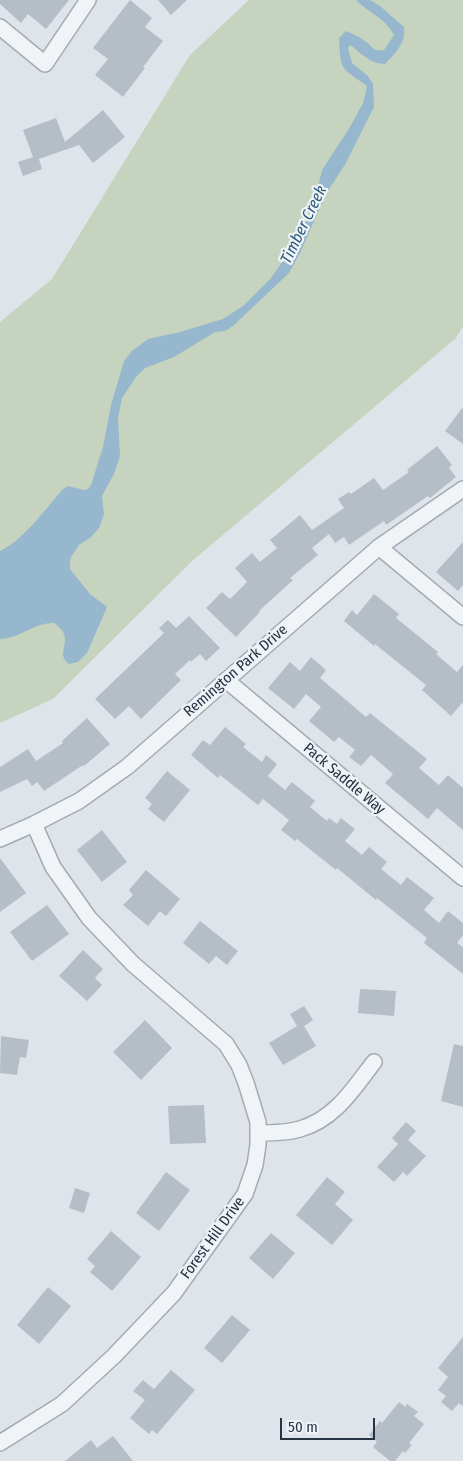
<!DOCTYPE html>
<html>
<head>
<meta charset="utf-8">
<style>
	body { margin:0 }
	#map { position:relative; width:463px; height:1461px; overflow:hidden; background:#dee4e9; font-family:"Fira Sans Condensed",sans-serif }
	canvas { display:block }
	.scale { position:absolute; left:280px; top:1418px; width:95px; height:22px; box-sizing:border-box; border:2px solid #263342; border-top:0; padding-left:6px; font-size:15px; line-height:18px; white-space:nowrap; color:#263342; -webkit-text-stroke:4px #eef3f7; paint-order:stroke }
</style>
</head>
<body>
<div id="map">
<canvas width="463" height="1461"></canvas>
<div class="scale">50 m</div>
</div>
<script>
const context = document.querySelector('canvas').getContext('2d');
context.lineJoin = 'round';
function paint(path, color) { context.fillStyle = color; context.fill(path, 'evenodd'); }
function strokePath(path, color, width, dash) { context.strokeStyle = color; context.lineWidth = width; context.lineCap = dash ? 'butt' : 'round'; context.setLineDash(dash || []); context.stroke(path); }
function write(font, color, halo, rows, align = 'center') {
  context.font = font + ' "Fira Sans Condensed",sans-serif'; context.lineWidth = 4.5; context.setLineDash([]); context.textBaseline = 'middle'; context.strokeStyle = halo; context.fillStyle = color; for (const [text, x, y, turn = 0] of rows) {
    context.save(); context.translate(x, y); context.rotate((+turn || 0) * Math.PI / 180); context.textAlign = isNaN(turn) ? turn : align; if (halo) context.strokeText(text, 0, 0); context.fillText(text, 0, 0); context.restore();
  }
}
const green = new Path2D(`
	M 249,0 L 463,0 L 463,326 L 456,338 L 191,562 L 53,699 L 0,723 L 0,322 L 52,279 L 190,55 Z`);
const water = new Path2D(`
	M 356,0 L 370,0 L 380,6 L 404,27 C 406,44 395,53 385,64 C 370,64 361,53 350,45 L 348,48 L 352,63 L 368,76 L 373,84 L 374,107 L 346,163 L 326,194 L 300,253 L 289,273 L 233,326 L 225,331 L 215,332 L 174,357 L 145,368 L 136,377 L 122,398 L 118,418 L 120,456 L 114,474 L 102,496 L 104,514 L 99,528 L 91,537 L 79,545 L 71,557 L 70,562 L 70,569 L 90,594 L 107,607 L 87,653 L 78,662 L 69,664 C 53,653 78,639 54,623 C 35,622 19,639 0,639 L 0,551 C 21,542 47,508 62,490 L 68,486 L 84,490 L 88,489 L 91,485 L 103,447 L 111,405 L 124,361 L 132,351 L 148,339 L 180,332 L 223,319 L 243,306 L 271,278 L 297,241 L 314,203 L 322,170 L 350,127 L 363,103 L 367,86 C 340,66 341,73 339,38 L 346,31 C 353,34 360,37 366,42 C 373,47 373,52 384,50 L 394,35 C 383,16 370,14 356,0 Z`);
const building = new Path2D(`
	M 0,0 L 69,0 L 46,29 L 28,14 L 21,23 L 0,4 Z
	M 130,0 L 152,18 L 145,27 L 163,41 L 143,67 L 145,68 L 123,97 L 95,75 L 108,59 L 93,48 Z
	M 158,0 L 187,0 L 171,15 Z
	M 103,110 L 125,137 L 93,163 L 79,145 L 39,159 L 42,169 L 23,176 L 18,162 L 33,157 L 23,130 L 56,118 L 65,142 Z
	M 463,407 L 463,444 L 445,431 Z
	M 437,446 L 452,465 L 449,468 L 456,477 L 430,498 L 428,496 L 386,525 L 384,521 L 349,545 L 344,537 L 335,543 L 329,534 L 312,548 L 318,555 L 290,578 L 293,580 L 259,611 L 260,612 L 236,637 L 206,608 L 222,592 L 230,599 L 247,582 L 235,568 L 252,553 L 260,562 L 277,548 L 270,540 L 300,515 L 312,530 L 344,508 L 338,499 L 349,492 L 351,494 L 374,478 L 383,490 L 409,472 L 407,470 Z
	M 463,542 L 463,585 L 458,591 L 436,572 Z
	M 374,594 L 399,614 L 396,618 L 438,652 L 436,654 L 457,672 L 463,665 L 463,702 L 451,716 L 422,690 L 426,685 L 375,644 L 374,646 L 344,621 L 352,610 L 357,615 Z
	M 189,616 L 220,648 L 206,661 L 200,654 L 191,662 L 190,660 L 175,674 L 181,680 L 141,719 L 129,706 L 115,719 L 95,699 L 164,633 L 159,628 L 168,620 L 176,628 Z
	M 311,657 L 326,670 L 320,678 L 366,717 L 370,713 L 427,759 L 419,768 L 439,785 L 448,775 L 463,788 L 463,830 L 437,808 L 428,819 L 385,783 L 393,774 L 371,755 L 361,766 L 349,757 L 355,750 L 339,737 L 334,742 L 309,721 L 321,707 L 306,694 L 294,709 L 268,688 L 290,662 L 300,671 Z
	M 87,718 L 110,744 L 84,766 L 83,765 L 44,791 L 37,782 L 32,786 L 27,779 L 0,792 L 0,767 L 28,749 L 36,761 L 63,743 L 62,741 Z
	M 225,727 L 246,744 L 243,747 L 262,762 L 266,755 L 277,764 L 268,776 L 285,790 L 292,782 L 315,801 L 310,807 L 327,821 L 329,818 L 337,824 L 341,818 L 355,829 L 345,841 L 362,855 L 369,847 L 387,862 L 381,869 L 401,885 L 407,877 L 434,898 L 424,910 L 439,923 L 448,911 L 463,923 L 463,935 L 457,943 L 463,947 L 463,974 L 424,943 L 427,938 L 377,898 L 376,900 L 337,868 L 336,870 L 297,839 L 295,841 L 281,830 L 289,820 L 263,799 L 258,805 L 220,775 L 218,778 L 191,755 L 203,740 L 210,745 Z
	M 167,771 L 190,790 L 164,822 L 148,809 L 152,804 L 145,798 Z
	M 102,830 L 127,862 L 102,882 L 77,850 Z
	M 0,858 L 26,893 L 0,912 Z
	M 146,870 L 180,899 L 166,916 L 160,911 L 148,926 L 123,905 L 133,895 L 129,890 Z
	M 47,905 L 69,934 L 32,961 L 10,932 Z
	M 200,921 L 238,951 L 227,965 L 216,956 L 209,964 L 183,943 Z
	M 83,950 L 103,969 L 95,978 L 102,985 L 87,1001 L 59,976 Z
	M 360,989 L 396,991 L 394,1016 L 358,1013 Z
	M 304,1006 L 313,1020 L 304,1026 L 316,1046 L 283,1065 L 269,1043 L 297,1026 L 290,1014 Z
	M 145,1020 L 172,1048 L 141,1080 L 113,1052 Z
	M 1,1036 L 29,1040 L 26,1058 L 20,1057 L 17,1075 L 0,1073 Z
	M 454,1044 L 463,1046 L 463,1107 L 441,1101 Z
	M 204,1105 L 206,1143 L 170,1144 L 168,1106 Z
	M 406,1122 L 416,1131 L 408,1140 L 426,1156 L 407,1176 L 403,1172 L 394,1182 L 377,1167 L 398,1144 L 392,1138 Z
	M 166,1172 L 190,1190 L 159,1231 L 136,1213 Z
	M 327,1177 L 345,1192 L 335,1204 L 353,1220 L 332,1245 L 296,1215 Z
	M 75,1188 L 90,1193 L 84,1213 L 69,1208 Z
	M 111,1231 L 141,1257 L 112,1291 L 90,1272 L 95,1266 L 87,1259 Z
	M 271,1233 L 295,1253 L 273,1279 L 249,1258 Z
	M 48,1287 L 71,1306 L 39,1344 L 17,1325 Z
	M 232,1315 L 250,1330 L 222,1363 L 204,1348 Z
	M 463,1337 L 463,1406 L 459,1403 L 452,1411 L 441,1402 L 446,1396 L 438,1390 L 448,1377 L 438,1368 Z
	M 171,1370 L 195,1390 L 157,1434 L 152,1430 L 149,1434 L 130,1418 L 145,1400 L 133,1391 L 143,1380 L 154,1389 Z
	M 399,1402 L 405,1407 L 407,1404 L 418,1412 L 414,1416 L 424,1424 L 409,1443 L 412,1445 L 405,1453 L 403,1451 L 395,1461 L 390,1461 L 373,1447 L 377,1442 L 369,1435 L 380,1421 L 382,1423 Z
	M 113,1436 L 133,1461 L 65,1461 L 91,1440 L 97,1448 Z`);
const street = new Path2D(`
	M 0,27 L 45,64 L 88,0
	M 379,547 L 463,617
	M 226,680 L 463,878
	M 0,839 L 34,824 L 79,801 L 127,767 L 379,547 L 463,489
	M 258,1133 C 272,1133 287,1133 300,1129 C 335,1119 353,1089 374,1062
	M 0,1443 L 62,1404 L 114,1356 L 174,1293 L 245,1194 L 255,1165 L 258,1145 L 258,1122 L 246,1083 L 239,1065 L 226,1044 L 133,964 L 89,918 L 53,867 L 34,824`);
const streetNames = [
	["Remington Park Drive",236,671,-41],
	["Pack Saddle Way",344,779,40],
	["Forest Hill Drive",213,1238,-54]
];
const waterNames = [
	["Timber Creek",304,225,-64]
];
paint(green, '#c6d4bf');
paint(water, '#96b7cd');
paint(building, '#b5bec7');
strokePath(street, '#a3abb4', 18);
strokePath(street, '#f1f4f7', 15);
write('15px', '#263342', '#eef3f7', streetNames);
write('italic 16px', '#2c5879', '#eef3f7', waterNames);
</script>
</body>
</html>
